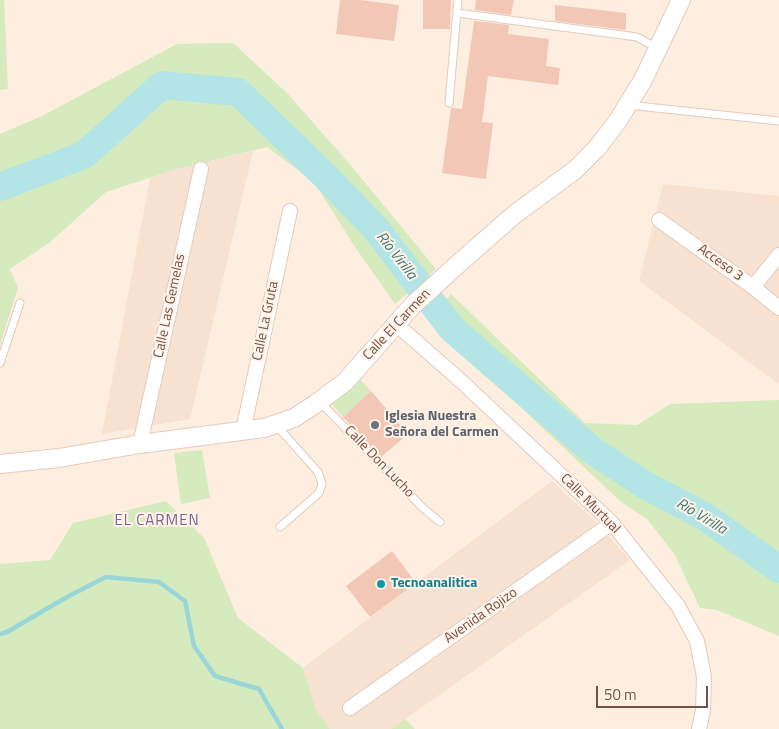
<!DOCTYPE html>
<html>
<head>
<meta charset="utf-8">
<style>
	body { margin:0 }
	#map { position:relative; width:779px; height:729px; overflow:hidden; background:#fdeedf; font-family:"Titillium Web",sans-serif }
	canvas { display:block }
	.scale { position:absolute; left:596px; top:686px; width:112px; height:22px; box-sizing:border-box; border:2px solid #745146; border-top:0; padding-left:6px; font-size:15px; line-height:18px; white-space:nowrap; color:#745146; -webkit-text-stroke:4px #fff2e6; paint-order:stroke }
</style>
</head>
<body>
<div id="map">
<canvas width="779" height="729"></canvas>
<div class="scale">50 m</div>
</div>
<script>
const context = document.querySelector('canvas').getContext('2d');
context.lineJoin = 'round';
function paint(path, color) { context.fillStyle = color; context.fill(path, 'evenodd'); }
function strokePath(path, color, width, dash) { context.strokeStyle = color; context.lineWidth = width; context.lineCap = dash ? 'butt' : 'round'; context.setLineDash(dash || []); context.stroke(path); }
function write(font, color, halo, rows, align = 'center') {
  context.font = font + ' "Titillium Web",sans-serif'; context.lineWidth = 4; context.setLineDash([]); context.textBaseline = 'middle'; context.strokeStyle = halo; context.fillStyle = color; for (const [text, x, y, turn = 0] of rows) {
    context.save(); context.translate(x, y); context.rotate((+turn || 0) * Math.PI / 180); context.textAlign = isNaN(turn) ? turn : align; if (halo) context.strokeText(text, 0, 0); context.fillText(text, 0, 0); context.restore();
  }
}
const residential = new Path2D(`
	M 253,151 L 190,419 L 102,434 L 150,178 L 177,169 Z
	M 663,184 L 779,196 L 779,384 L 639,281 Z
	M 552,481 L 596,522 L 630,560 L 391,729 L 330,729 L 316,710 L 303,668 Z`);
const green = new Path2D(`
	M 0,0 L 4,0 L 8,89 L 0,90 Z
	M 233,43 L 287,93 L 353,168 L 436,269 L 395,304 L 355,247 L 314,182 L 267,147 L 177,169 L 106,192 L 49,243 L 10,269 L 18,288 L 0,345 L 0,134 L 42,116 L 177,44 Z
	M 451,294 L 585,423 L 637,425 L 670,404 L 779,400 L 779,636 L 717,610 L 700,608 L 675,555 L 647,519 L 621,502 L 428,320 Z
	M 358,377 L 371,391 L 343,417 L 330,402 Z
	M 202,450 L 210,498 L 181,504 L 174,453 Z
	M 166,501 L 204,538 L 238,618 L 303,668 L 316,710 L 330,729 L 0,729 L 0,564 L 50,560 L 73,523 Z
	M 405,719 L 415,729 L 391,729 Z`);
const stream = new Path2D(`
	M 0,634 L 7,632 L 67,597 L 106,577 L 159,582 L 185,601 L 194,646 L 215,676 L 259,689 L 282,729`);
const river = new Path2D(`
	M 0,187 L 84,155 L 162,85 L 238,92 L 325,176 L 376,229 L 452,329 L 593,451 L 645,485 L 704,516 L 779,569`);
const building = new Path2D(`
	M 340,0 L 360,0 L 399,5 L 394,41 L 336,34 Z
	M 423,0 L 451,0 L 450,29 L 423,29 Z
	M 476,0 L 514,0 L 511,15 L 475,10 Z
	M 555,5 L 626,13 L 626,30 L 555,21 Z
	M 474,21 L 509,25 L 508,34 L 549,39 L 546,66 L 560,68 L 558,85 L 488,76 L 482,122 L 493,123 L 486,179 L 442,173 L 451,108 L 462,109 Z
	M 371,391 L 408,434 L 381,457 L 343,417 Z
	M 392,551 L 416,583 L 370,617 L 346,586 Z`);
const service = new Path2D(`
	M 457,13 L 637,37 L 657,48
	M 449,103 L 458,0
	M 628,105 L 779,121
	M 0,363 L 20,303
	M 319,401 L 423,508 L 440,522
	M 276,425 L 318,472 L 322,484 L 319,493 L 280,527`);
const minor = new Path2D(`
	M 659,220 L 753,287 L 779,308
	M 753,287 L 779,255
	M 396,324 L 461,381 L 612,523 L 678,606 L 697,641 L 704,677 L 703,710 L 699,729
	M 243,431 L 290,211
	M 140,444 L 201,169
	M 350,708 L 612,523`);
const tertiary = new Path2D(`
	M 0,464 L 59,458 L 140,444 L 264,428 L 294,418 L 314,405 L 345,382 L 413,305 L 457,265 L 515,214 L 575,170 L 597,148 L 617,122 L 643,80 L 681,0`);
const markers = [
	[375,425,5,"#6b7280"],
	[381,584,5,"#0f9aa8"]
];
const streetNames = [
	["Acceso 3",720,263,36],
	["Calle Las Gemelas",170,306,-78],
	["Calle La Gruta",266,321,-78],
	["Calle El Carmen",397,325,-47],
	["Calle Don Lucho",379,462,46],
	["Calle Murtual",590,504,45],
	["Avenida Rojizo",481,616,-35]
];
const worshipNames = [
	["Iglesia Nuestra",385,417],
	["Señora del Carmen",385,433]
];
const cultureNames = [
	["Tecnoanalitica",391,584]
];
const waterNames = [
	["Río Virilla",396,256,52],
	["Río Virilla",701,517,31]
];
const neighbourhoodNames = [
	["EL CARMEN",157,521]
];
paint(residential, '#f7e1d0');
paint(green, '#d5eabd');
strokePath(stream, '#99d6d9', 4.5);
strokePath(river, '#b3e5e7', 28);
paint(building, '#f3c7b6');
strokePath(service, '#e3cbbe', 9);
strokePath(minor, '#e3cbbe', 16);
strokePath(tertiary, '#e3cbbe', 20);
strokePath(service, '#fff', 7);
strokePath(minor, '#fff', 14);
strokePath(tertiary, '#fff', 18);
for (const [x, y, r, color] of markers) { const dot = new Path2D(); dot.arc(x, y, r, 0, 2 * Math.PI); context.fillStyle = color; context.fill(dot); strokePath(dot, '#fff2e6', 2); }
write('14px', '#745146', '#fff2e6', streetNames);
write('bold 14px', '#5b616d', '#fff2e6', worshipNames, 'left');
write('bold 14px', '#0d838f', '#fff2e6', cultureNames, 'left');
write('italic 15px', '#3a777b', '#fff2e6', waterNames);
context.letterSpacing = '1px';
write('15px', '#7f6198', '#fff2e6', neighbourhoodNames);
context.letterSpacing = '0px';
</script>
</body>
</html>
